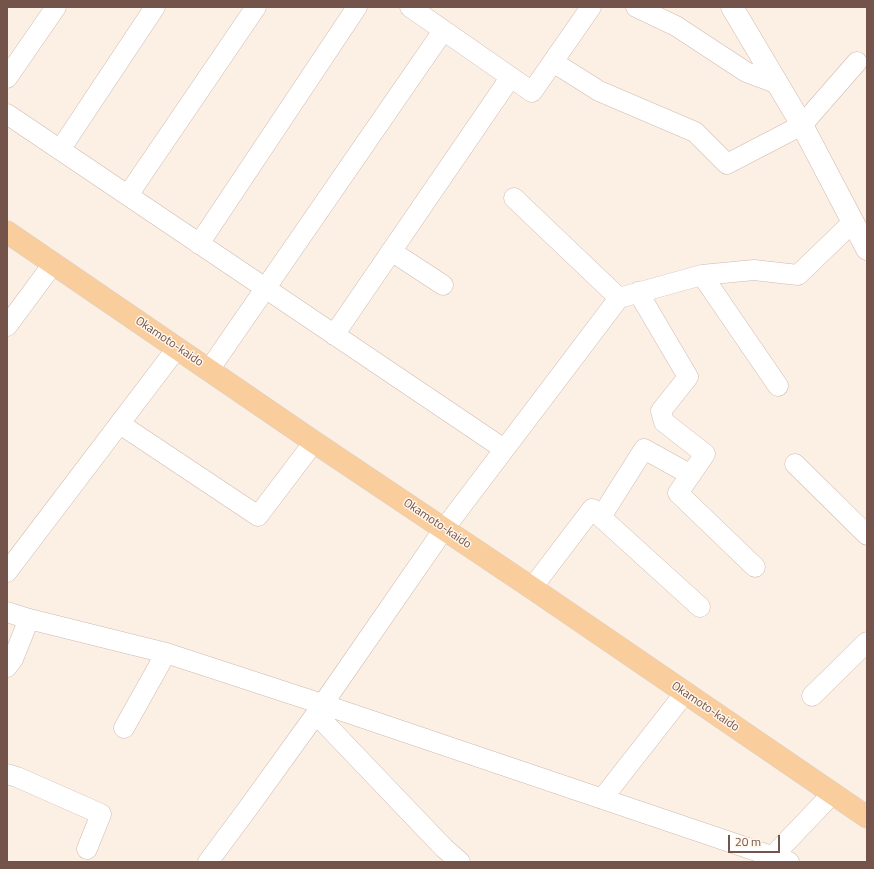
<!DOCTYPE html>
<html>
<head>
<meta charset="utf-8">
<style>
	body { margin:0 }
	#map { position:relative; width:874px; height:869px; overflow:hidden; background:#fcf0e4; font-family:"Titillium Web",sans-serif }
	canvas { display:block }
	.frame { position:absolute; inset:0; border:8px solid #74544a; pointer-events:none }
	.scale { position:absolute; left:728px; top:835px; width:52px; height:18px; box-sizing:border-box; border:2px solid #74544a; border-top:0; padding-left:5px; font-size:12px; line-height:14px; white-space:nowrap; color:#74544a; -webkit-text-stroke:3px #fff5ea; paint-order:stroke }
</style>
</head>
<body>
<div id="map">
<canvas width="874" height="869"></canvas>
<div class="frame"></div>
<div class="scale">20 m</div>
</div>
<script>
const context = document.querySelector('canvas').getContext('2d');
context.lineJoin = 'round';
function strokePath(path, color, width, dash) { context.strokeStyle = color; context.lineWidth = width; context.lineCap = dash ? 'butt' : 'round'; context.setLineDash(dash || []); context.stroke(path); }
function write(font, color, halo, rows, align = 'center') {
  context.font = font + ' "Titillium Web",sans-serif'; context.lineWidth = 3; context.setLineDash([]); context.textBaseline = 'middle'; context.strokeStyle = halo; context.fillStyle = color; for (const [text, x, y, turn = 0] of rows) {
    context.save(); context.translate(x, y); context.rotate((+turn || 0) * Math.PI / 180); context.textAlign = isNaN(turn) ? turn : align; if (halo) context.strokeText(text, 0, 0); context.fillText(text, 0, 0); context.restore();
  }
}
const street = new Path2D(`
	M 410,7 L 532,92 L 591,7
	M 636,7 L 676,26 L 746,72 L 778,84
	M 553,62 L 599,91 L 695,132 L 727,164 L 802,125 L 857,62
	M 7,78 L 56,7
	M 7,114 L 504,449
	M 60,150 L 155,7
	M 128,195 L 256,7
	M 514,198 L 619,298
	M 199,244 L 357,7
	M 391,251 L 443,285
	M 702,275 L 778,386
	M 638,292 L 688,377 L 661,411 L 664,422 L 705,454 L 678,493 L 755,567
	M 7,326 L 53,264
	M 334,335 L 510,78
	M 209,370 L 443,31
	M 120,424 L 258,516 L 314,442
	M 795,464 L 867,535
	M 601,517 L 644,449 L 691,475
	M 7,572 L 177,348
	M 532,588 L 592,509 L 700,607
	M 7,612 L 29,619 L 166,653 L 322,704 L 789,862
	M 7,667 L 13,659 L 29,619
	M 812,696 L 867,642
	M 316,714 L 444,848 L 460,862
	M 124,728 L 166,653
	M 7,774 L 17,777 L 101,814 L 87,849
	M 602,799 L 685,693
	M 772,857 L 832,794
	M 208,862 L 246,811 L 316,714 L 444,529 L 619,298 L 702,275 L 754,270 L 798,275 L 853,222`);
const secondary = new Path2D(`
	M 732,7 L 802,125 L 867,249`);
const primary = new Path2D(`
	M 7,232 L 314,442 L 532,588 L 867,817`);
const streetNames = [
	["Okamoto-kaido",169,342,34],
	["Okamoto-kaido",437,524,34],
	["Okamoto-kaido",705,707,34]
];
strokePath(street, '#cfb9ae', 21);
strokePath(secondary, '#d2b8ab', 23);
strokePath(primary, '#d8cfcc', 23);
strokePath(street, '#fff', 20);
strokePath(secondary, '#fff', 22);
strokePath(primary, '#facd9d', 22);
write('12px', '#74544a', '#fff5ea', streetNames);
</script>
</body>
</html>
